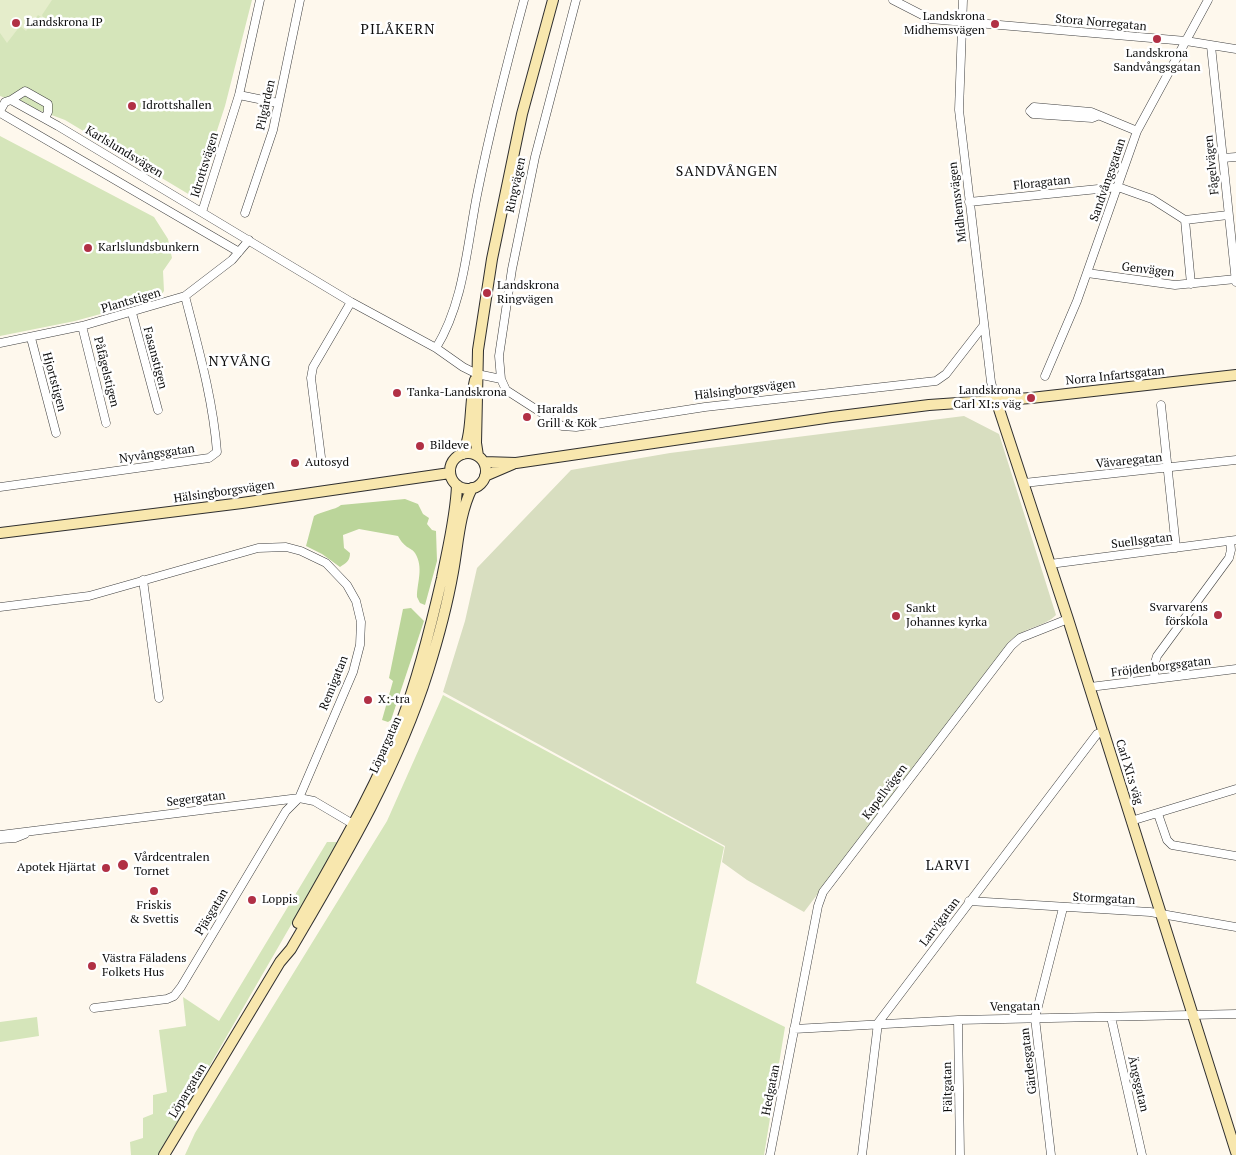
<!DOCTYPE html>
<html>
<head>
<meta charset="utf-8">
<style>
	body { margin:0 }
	canvas { display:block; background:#fef8ed }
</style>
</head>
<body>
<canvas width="1236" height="1155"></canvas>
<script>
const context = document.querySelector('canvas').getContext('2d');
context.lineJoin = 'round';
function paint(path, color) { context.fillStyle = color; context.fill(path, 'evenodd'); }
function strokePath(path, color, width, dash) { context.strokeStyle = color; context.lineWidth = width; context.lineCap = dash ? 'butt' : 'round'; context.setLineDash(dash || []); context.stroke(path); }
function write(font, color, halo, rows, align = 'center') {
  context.font = font + ' "PT Serif",serif'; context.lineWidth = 5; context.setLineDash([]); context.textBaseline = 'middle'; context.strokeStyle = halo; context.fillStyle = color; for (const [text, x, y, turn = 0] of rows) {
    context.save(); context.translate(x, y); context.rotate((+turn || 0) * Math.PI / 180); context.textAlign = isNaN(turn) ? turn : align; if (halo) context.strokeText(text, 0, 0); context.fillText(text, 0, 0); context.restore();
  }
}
const green = new Path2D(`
	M 0,0 L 252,0 L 225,106 L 195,198 L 65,120 L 0,96 Z
	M 0,136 L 154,217 L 168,239 L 172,258 L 163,271 L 164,291 L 159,298 L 75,321 L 0,336 Z
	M 443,695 L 724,847 L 696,983 L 785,1027 L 764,1155 L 185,1155 L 195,1133 L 387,821 Z
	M 327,842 L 339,842 L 158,1155 L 131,1155 L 130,1142 L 143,1138 L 143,1118 L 153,1114 L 153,1095 L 167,1092 L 159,1030 L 186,1026 L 183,997 L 219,1021 Z
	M 37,1017 L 39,1036 L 0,1042 L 0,1022 Z`);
const forest = new Path2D(`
	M 405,499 L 418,504 L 423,514 L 429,518 L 427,524 L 432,530 L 436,531 L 437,561 L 425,605 L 420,603 L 417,597 C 417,582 424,568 415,553 C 411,547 405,549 398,536 L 359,529 L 343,535 L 344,548 L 350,553 C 350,561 346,563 340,567 L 322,554 L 306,546 L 314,516 C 322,511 335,510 341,505 Z
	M 411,608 L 424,621 L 391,720 L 388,722 L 382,720 L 393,681 L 389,678 L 403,609 Z`);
const cemetery = new Path2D(`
	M 964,416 L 999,434 L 1056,615 C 1045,627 1024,626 1008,643 L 804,912 L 747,880 L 722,862 L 725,846 L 443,692 L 465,621 L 477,568 L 571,470 L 670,453 Z`);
const pitch = new Path2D(`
	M 0,0 L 52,0 L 42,15 L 44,19 L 38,15 L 26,31 L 20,26 L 7,43 L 0,33 Z`);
const street = new Path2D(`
	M 576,0 L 535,157 L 512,269 L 499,356 L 501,379 L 506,390 L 562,426 L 576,427 L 705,407 L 936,381 L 946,374 L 984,325
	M 893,0 L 930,19 L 1186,41 L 1236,49
	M 963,0 L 959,110 L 991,382 L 996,400
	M 1211,46 L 1236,282
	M 239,95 L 278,103
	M 11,100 L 25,91 L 48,104 L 48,112 L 45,118
	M 1097,116 L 1092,118 L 1033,114 L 1030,111 L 1034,107 L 1091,112 L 1137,131
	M 1223,158 L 1236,157
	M 969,202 L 1118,187 L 1152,199 L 1185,220 L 1228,215
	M 202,212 L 239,95 L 260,0
	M 245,213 L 273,130 L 300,0
	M 1185,220 L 1191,284
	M 239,252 L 2,114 L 0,111 L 5,102 L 11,100 L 58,126 L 351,302 L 436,348 L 463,367 L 477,374 L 501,379
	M 1087,273 L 1175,285 L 1236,279
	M 132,313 L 158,410
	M 82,326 L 106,423
	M 31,338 L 56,433
	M 0,343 L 82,326 L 185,296 L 232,260 L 249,240
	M 436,348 C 465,301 467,242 478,190 C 491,126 507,63 524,0
	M 1045,376 L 1077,301 L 1137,131 L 1208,0
	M 1161,405 L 1176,548
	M 321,457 L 311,378 L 313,367 L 351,302
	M 1024,483 L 1236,460
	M 0,487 L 209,458 L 217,452 C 213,399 198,347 185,296
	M 1050,564 L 1236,540
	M 143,580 L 159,698
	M 0,607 L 89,596 L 258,548 L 286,547 L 301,551 L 326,563 L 347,585 L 356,601 L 361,622 L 360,645 L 353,672 L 299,798 L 286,811 L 181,987 L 174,996 L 167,999 L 94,1008
	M 1155,678 L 1153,669 L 1157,656 L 1229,558 L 1231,550 L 1230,541
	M 1090,687 L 1236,669
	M 1158,814 L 1167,840 L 1172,845 L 1236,856
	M 1131,821 L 1236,789
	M 0,835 L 299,798 L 314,801 L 358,827
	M 0,839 L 15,838 L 25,834
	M 969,901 L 1150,912 L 1236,927
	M 1111,1017 L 1142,1155
	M 958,1020 L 960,1155
	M 794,1029 L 958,1020 L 1236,1014
	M 770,1155 L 818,906 L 823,892 L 1011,646 L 1020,638 L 1068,619
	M 862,1155 L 878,1023 L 1097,734 L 1103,732
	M 1051,1155 L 1035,1018 L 1063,908`);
const secondary = new Path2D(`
	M 996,400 L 1068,619 L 1236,1152
	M450 471a18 18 0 1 1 36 0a18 18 0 1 1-36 0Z
	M 463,454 C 473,431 469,404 475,380
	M 478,456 L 476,443 L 478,350 L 492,259 L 522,114 L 553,0
	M 484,462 L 516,463 L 832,417 L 929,405 L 1031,398 L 1236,375
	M 485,476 L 513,464
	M 0,533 L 242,503 L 450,473
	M 298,923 C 335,857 375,791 402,720 C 419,675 431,626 442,578 C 448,547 456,516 457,485
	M 164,1155 L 280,962 L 291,949 C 343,860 397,770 428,671 C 438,639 447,606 453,572 C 458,545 459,514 472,488`);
const markers = [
	[16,23,5,"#b13045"],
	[995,24,5,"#b13045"],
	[1157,39,5,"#b13045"],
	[132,106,5,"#b13045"],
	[88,248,5,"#b13045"],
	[487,293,5,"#b13045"],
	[397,393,5,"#b13045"],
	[1031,398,5,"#b13045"],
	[527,417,5,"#b13045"],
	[420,446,5,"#b13045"],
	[295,463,5,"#b13045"],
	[1218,615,5,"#b13045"],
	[896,616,5,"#b13045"],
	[368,700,5,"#b13045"],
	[123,865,6,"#b13045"],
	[106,868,5,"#b13045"],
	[154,891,5,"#b13045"],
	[252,900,5,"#b13045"],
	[92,966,5,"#b13045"]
];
const poiNames = [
	["Landskrona",985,17,"right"],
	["Midhemsvägen",985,31,"right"],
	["Landskrona IP",26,23],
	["Landskrona",1157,54,"center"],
	["Sandvångsgatan",1157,68,"center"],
	["Idrottshallen",142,106],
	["Karlslundsbunkern",98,248],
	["Landskrona",497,286],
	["Ringvägen",497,300],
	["Landskrona",1021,391,"right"],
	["Carl XI:s väg",1021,405,"right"],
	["Tanka-Landskrona",407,393],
	["Haralds",537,410],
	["Grill & Kök",537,424],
	["Bildeve",430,446],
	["Autosyd",305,463],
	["Svarvarens",1208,608,"right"],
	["förskola",1208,622,"right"],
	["Sankt",906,609],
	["Johannes kyrka",906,623],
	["X:-tra",378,700],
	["Vårdcentralen",134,858],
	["Tornet",134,872],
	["Apotek Hjärtat",96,868,"right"],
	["Loppis",262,900],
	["Friskis",154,906,"center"],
	["& Svettis",154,920,"center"],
	["Västra Fäladens",102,959],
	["Folkets Hus",102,973]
];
const streetNames = [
	["Stora Norregatan",1101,23,5],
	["Pilgården",266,105,-78],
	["Karlslundsvägen",124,152,31],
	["Idrottsvägen",205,165,-73],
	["Fågelvägen",1212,165,-96],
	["Sandvångsgatan",1108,180,-71],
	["Floragatan",1042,183,-6],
	["Ringvägen",516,185,-78],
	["Midhemsvägen",958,202,-97],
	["Genvägen",1148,270,7],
	["Plantstigen",131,301,-16],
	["Fasanstigen",155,358,75],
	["Påfågelstigen",106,372,76],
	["Norra Infartsgatan",1115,376,-6],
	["Hjortstigen",54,382,75],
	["Hälsingborgsvägen",745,390,-7],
	["Nyvångsgatan",157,454,-8],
	["Vävaregatan",1129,461,-6],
	["Hälsingborgsvägen",224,492,-8],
	["Suellsgatan",1142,541,-7],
	["Fröjdenborgsgatan",1161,667,-7],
	["Remigatan",334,683,-68],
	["Löpargatan",386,745,-66],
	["Carl XI:s väg",1129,772,73],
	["Kapellvägen",885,792,-53],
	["Segergatan",196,799,-7],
	["Stormgatan",1104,899,3],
	["Pjäsgatan",212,912,-59],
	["Larvigatan",940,922,-53],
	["Vengatan",1015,1007,-1],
	["Gärdesgatan",1029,1061,-97],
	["Ängsgatan",1138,1084,77],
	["Fältgatan",948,1087,-91],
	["Hedgatan",771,1090,-79],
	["Löpargatan",188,1091,-59]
];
const neighbourhoodNames = [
	["PILÅKERN",398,30],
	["SANDVÅNGEN",727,172],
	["NYVÅNG",240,362],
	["LARVI",948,866]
];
paint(green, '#d5e5ba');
paint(forest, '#bbd59a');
paint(cemetery, '#d8dec0');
paint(pitch, '#e5edcb');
strokePath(street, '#404040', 9);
strokePath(secondary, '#2f2f2f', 12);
strokePath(street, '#fff', 8);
strokePath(secondary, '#f8e7ae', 10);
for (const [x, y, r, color] of markers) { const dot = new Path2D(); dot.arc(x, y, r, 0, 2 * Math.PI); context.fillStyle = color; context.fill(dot); strokePath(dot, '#fff', 2); }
write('12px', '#0d0d0d', '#fff', poiNames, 'left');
write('12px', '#0d0d0d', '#fff', streetNames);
context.letterSpacing = '1px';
write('14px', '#0d0d0d', '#fff', neighbourhoodNames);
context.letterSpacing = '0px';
</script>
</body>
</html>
